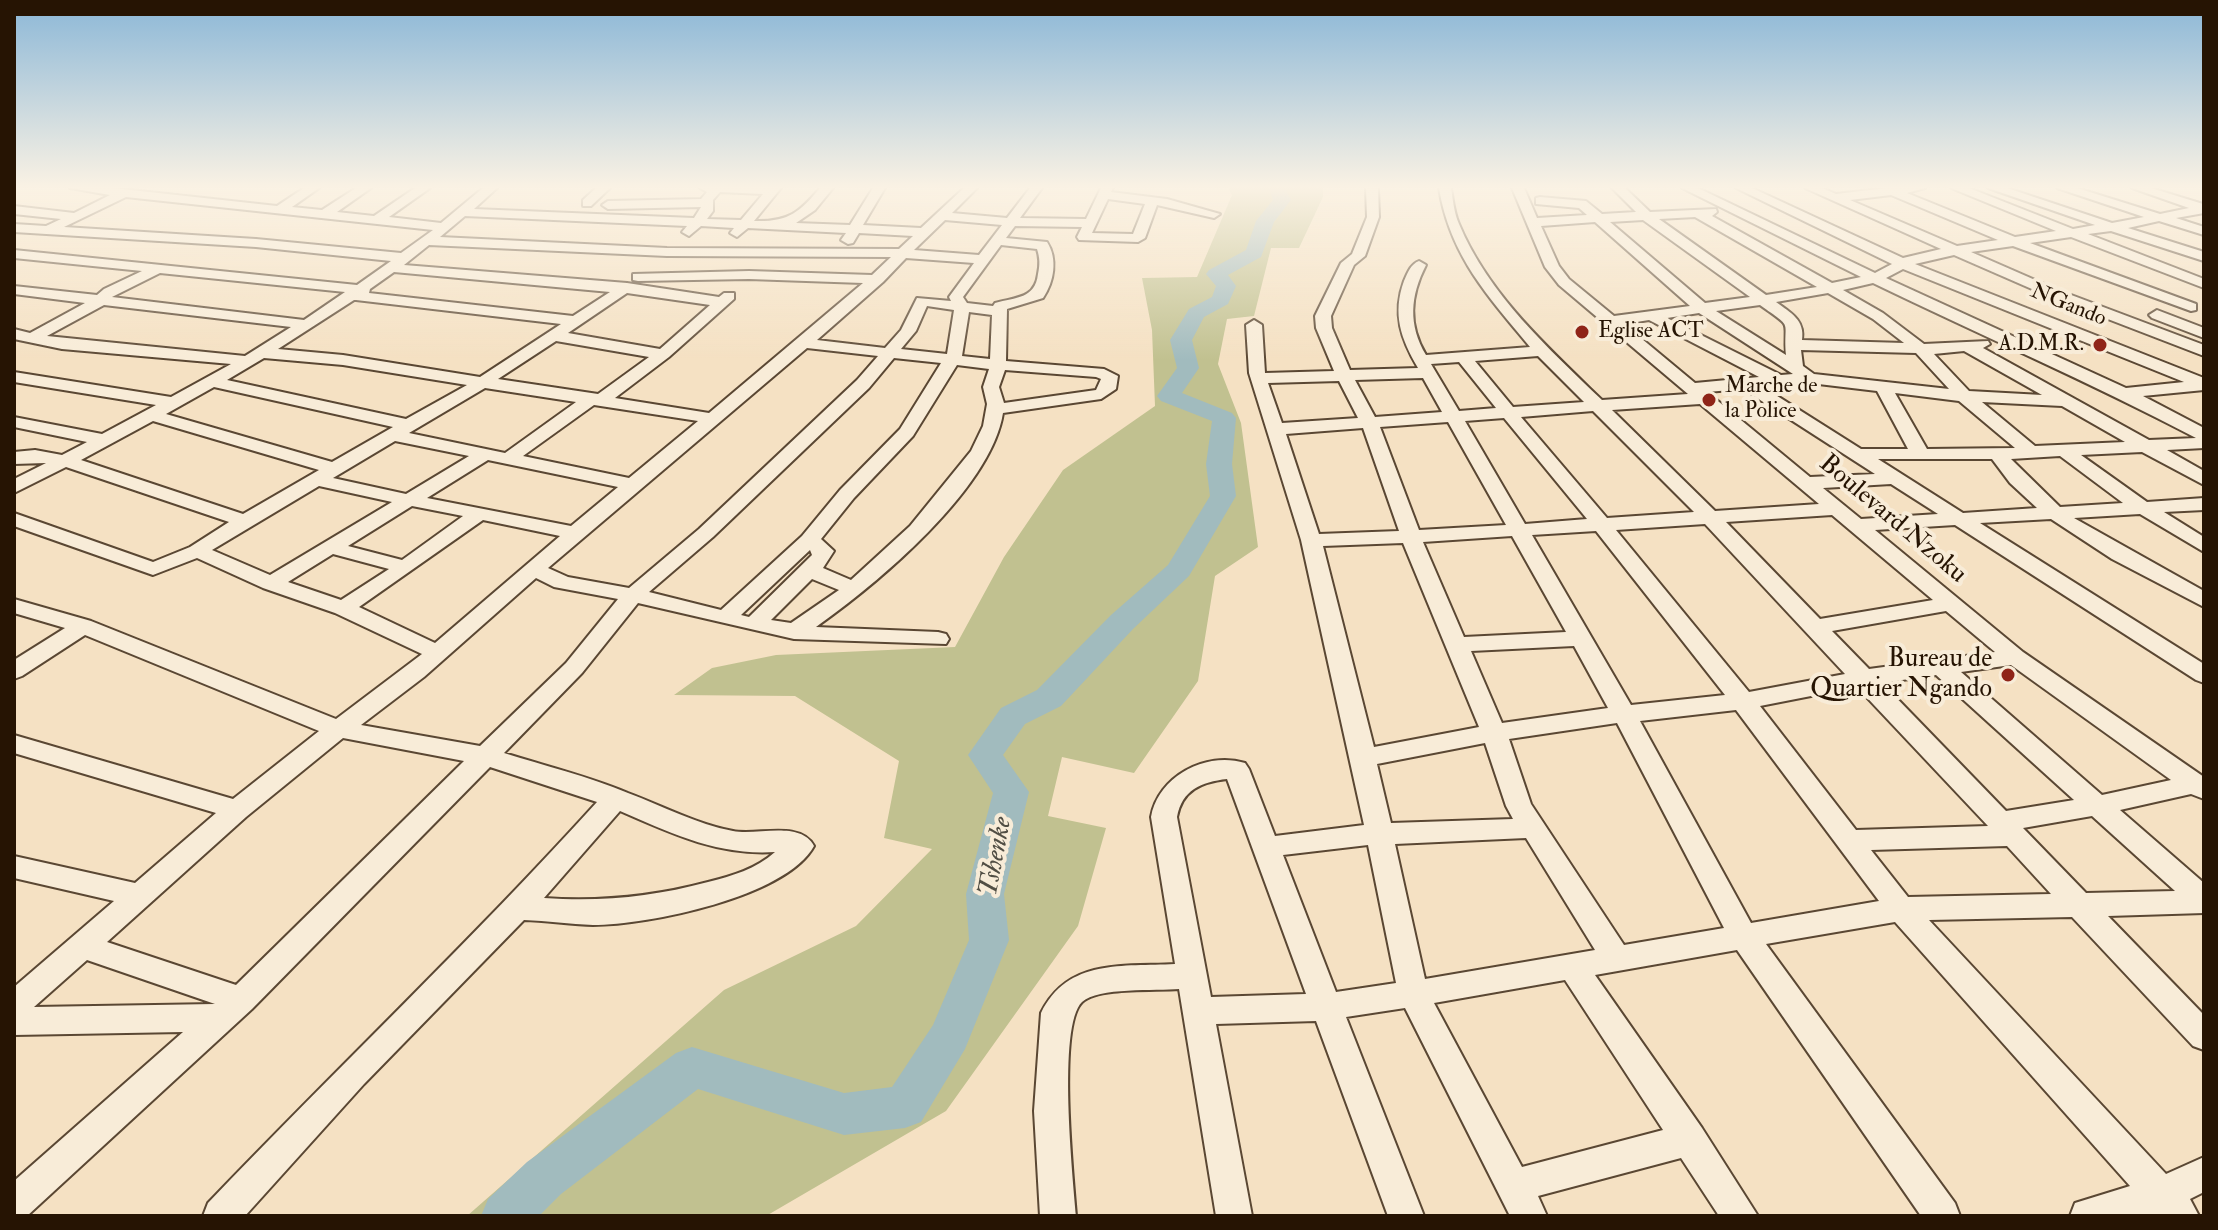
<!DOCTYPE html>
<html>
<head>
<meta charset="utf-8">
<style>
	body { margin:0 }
	#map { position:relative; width:2218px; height:1230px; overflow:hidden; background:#f5e1c3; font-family:"IM FELL Double Pica",serif }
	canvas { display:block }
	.frame { position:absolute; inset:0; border:16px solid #261403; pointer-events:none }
</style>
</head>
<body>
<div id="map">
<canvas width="2218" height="1230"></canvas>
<div class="frame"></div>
</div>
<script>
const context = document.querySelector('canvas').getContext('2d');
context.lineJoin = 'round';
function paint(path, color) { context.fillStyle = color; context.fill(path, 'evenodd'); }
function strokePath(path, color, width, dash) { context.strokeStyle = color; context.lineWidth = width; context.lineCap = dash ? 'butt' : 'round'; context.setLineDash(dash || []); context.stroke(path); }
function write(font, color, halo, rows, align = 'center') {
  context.font = font + ' "IM FELL Double Pica",serif'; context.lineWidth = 8; context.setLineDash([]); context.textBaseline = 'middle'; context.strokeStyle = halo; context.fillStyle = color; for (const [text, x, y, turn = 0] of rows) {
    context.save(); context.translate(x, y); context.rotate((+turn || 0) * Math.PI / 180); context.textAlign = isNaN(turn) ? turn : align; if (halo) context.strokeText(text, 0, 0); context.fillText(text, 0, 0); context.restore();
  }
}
const green = new Path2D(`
	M 1228,188 L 1323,188 L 1323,197 L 1299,248 L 1271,248 L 1254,316 L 1227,319 L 1218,364 L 1241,423 L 1258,547 L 1215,576 L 1198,681 L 1134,773 L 1062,757 L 1048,816 L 1106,828 L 1078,926 L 946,1111 L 766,1216 L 467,1216 L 724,990 L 856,926 L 932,849 L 884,838 L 899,761 L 795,696 L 674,695 L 712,668 L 776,655 L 955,647 L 1004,557 L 1063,470 L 1155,406 L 1152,330 L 1142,278 L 1197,277 L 1232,195 Z`);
const river = new Path2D(`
	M 1269,188 L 1285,188 L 1291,200 L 1274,222 L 1261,257 L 1228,275 L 1236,286 L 1228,304 L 1204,317 L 1192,340 L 1199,368 L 1182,393 L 1232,413 L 1236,418 L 1232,464 L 1236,496 L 1189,576 L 1133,629 L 1061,706 L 1025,724 L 1003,755 L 1029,792 L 1004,894 L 1009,940 L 965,1049 L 921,1122 L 905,1128 L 844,1135 L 698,1089 L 561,1194 L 539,1216 L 481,1216 L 488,1199 L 527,1162 L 676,1053 L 692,1047 L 844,1093 L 892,1087 L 933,1025 L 969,940 L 966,894 L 993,793 L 968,755 L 1001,708 L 1037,690 L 1111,615 L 1168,565 L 1210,496 L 1206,464 L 1212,421 L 1161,401 L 1157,396 L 1177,368 L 1170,340 L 1189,309 L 1212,297 L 1216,286 L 1206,274 L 1209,270 L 1246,250 L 1256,221 L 1273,200 Z`);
const minor = new Path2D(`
	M 70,188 L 113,188 L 277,206 L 304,188 L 319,188 L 292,207 L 322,210 L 356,188 L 371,188 L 337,212 L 374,216 L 415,188 L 430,188 L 389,217 L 441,223 L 483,188 L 497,188 L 474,209 L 694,218 L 701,207 L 608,209 L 602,205 L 608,201 L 701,199 L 707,192 L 700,188 L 781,188 L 754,221 C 788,222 799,213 820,188 L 833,188 L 815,210 L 796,223 L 850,225 L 873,188 L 885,188 L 863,225 L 921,228 L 964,188 L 977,188 L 952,213 L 1007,218 L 1030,188 L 1042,188 L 1020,218 L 1086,219 L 1101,188 L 1113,188 L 1111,192 L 1167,199 L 1220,214 L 1214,218 L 1157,205 L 1145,238 L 1138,242 L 1079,240 L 1077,237 L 1082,227 L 1015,226 L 1006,238 L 1047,242 C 1058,259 1054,282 1043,298 L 1007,309 L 1006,361 L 1104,369 L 1118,376 L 1116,389 L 1101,399 L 1003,413 C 991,489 877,584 816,627 L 938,632 L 946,634 L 949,639 L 946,644 L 794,639 L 638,603 L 582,673 L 504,753 C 545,766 588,776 628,793 C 663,806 696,824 733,831 C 757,836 800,820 814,846 C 786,897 648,925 593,925 C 570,924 547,921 524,920 L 364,1084 L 245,1216 L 203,1216 L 208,1203 C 337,1068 472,940 597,802 L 490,767 L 252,1009 L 27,1216 L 14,1216 L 14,1181 L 183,1032 L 14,1035 L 14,987 L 114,901 L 14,878 L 14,856 L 135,883 L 216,813 L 14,753 L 14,735 L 233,799 L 319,731 L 85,635 L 22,676 L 14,679 L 14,660 L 65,628 L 14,613 L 14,599 L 91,621 L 336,719 L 422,654 L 335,613 L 263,588 L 197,558 L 153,575 L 14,526 L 14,513 L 153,562 L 190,547 L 229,522 L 66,467 L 14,493 L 14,479 L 46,463 L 14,464 L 14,452 L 35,450 L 62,455 L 87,442 L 14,427 L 14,417 L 102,434 L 156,405 L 14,382 L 14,372 L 171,397 L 231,364 L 62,349 L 14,339 L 14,329 L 30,333 L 85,303 L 14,294 L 14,286 L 97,295 L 104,289 L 142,271 L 14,258 L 14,250 L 357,285 L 391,261 L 256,247 L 14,232 L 14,224 L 46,226 L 61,219 L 14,214 L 14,206 L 74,213 L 110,195 ZM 720,192 L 763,194 L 741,220 L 707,219 L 713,211 L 713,200 ZM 126,197 L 433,230 L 401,253 L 256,239 L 64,227 ZM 1108,199 L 1145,204 L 1133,234 L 1092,233 ZM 465,216 L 687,226 L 682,232 L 689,236 L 701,226 L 734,228 L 730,233 L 737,237 L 748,228 L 846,233 L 841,240 L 848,244 L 853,243 L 859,233 L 913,236 L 899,249 L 667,248 L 440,237 ZM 945,220 L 1002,225 L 979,255 L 914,250 ZM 429,245 L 667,256 L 891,257 L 872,275 L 749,271 L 633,274 L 633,280 L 638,281 L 749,279 L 863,283 L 709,413 L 615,398 L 669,357 L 734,299 L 734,293 L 724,293 L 719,297 L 627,283 L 404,265 ZM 1001,245 L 1037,249 C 1040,258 1040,265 1038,274 C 1035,299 1016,297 995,303 L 993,306 L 967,303 L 963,297 ZM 906,258 L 974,263 L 949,297 L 951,301 L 917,298 L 901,330 L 885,348 L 817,340 L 883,282 ZM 394,272 L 610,292 L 573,316 L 369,293 L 370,289 ZM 160,273 L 345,292 L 304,320 L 112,297 ZM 627,293 L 710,305 L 660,349 L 568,333 ZM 354,300 L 356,300 L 561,324 L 480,377 L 343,355 L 278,349 ZM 104,305 L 291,327 L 245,356 L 47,336 ZM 927,306 L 954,310 L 947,354 L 901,349 L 916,331 ZM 969,312 L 992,315 L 990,359 L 962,356 ZM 556,341 L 649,357 L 598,394 L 498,379 ZM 807,348 L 878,356 L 857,380 L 699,529 L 629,588 L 568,577 L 548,568 ZM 264,358 L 343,365 L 467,385 L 406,419 L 227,380 ZM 894,358 L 941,363 L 900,429 L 840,490 L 802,536 L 721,610 L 649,592 L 713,537 L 869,388 ZM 957,365 L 989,369 L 983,387 L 987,404 L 983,426 L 971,451 L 910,526 L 851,580 L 823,568 L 834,551 L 821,539 L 854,498 L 913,436 ZM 1005,370 L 1096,377 L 1101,379 L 1096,390 L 1004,403 L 999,387 ZM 214,387 L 393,427 L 332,462 L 166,414 ZM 485,388 L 576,402 L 505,453 L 409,433 ZM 594,405 L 698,421 L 629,478 L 523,456 ZM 153,421 L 319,470 L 243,514 L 81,460 ZM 395,441 L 469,456 L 406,494 L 333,478 ZM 488,460 L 618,487 L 571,526 L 427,498 ZM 319,486 L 392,502 L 270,575 L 212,550 ZM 412,506 L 463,516 L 402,560 L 348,546 ZM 483,520 L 560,536 L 435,643 L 359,607 ZM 810,550 L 812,555 L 749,617 L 741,615 ZM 333,554 L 389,569 L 341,600 L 288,582 ZM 536,578 L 554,587 L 618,599 L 566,663 L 480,746 L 361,725 L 424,677 ZM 812,579 L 839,590 L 791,623 L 771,620 ZM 343,738 L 464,761 L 236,985 L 107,942 L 246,817 ZM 620,811 C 670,833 719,856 775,852 C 756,869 732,876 708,882 C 652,897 601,902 544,898 ZM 87,960 L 215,1004 L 34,1007 Z
	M 596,188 L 610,188 L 591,206 L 583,206 L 583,200 Z
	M 1366,188 L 1378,188 L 1379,217 L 1365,256 L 1354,265 L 1331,316 L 1332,328 L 1350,370 L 1418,368 C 1401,339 1392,314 1404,281 C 1408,272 1411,264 1419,261 L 1426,265 C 1410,296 1408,325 1426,355 L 1530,347 C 1488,296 1450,256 1439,188 L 1451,188 C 1453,200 1454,213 1459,224 C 1488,294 1549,349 1602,400 L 1688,394 L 1559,285 L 1545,267 L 1512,188 L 1524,188 L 1537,218 L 1587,215 L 1579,208 L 1536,204 L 1536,198 L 1540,197 L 1586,201 L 1602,214 L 1636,212 L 1612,188 L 1625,188 L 1650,212 L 1716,209 L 1717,212 L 1712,216 L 1832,283 L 1861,277 L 1682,188 L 1698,188 L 1875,273 L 1892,264 L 1736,188 L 1752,188 L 1903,258 L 1941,249 L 1805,188 L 1822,188 L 1836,194 L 1887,188 L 1925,188 L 1907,193 L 2015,237 L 2056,231 L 1951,188 L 1969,188 L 2073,229 L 2095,225 L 1988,188 L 2007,188 L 2112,223 L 2144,217 L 2057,188 L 2077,188 L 2160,214 L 2189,208 L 2132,188 L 2151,188 L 2203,204 L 2204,213 L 2176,218 L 2204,227 L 2204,235 L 2159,221 L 2128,228 L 2204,252 L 2204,261 L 2111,231 L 2088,234 L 2204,279 L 2204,288 L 2071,237 L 2030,243 L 2196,304 L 2196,310 L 2191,311 L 2013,246 L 1971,252 L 2058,290 L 2204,345 L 2204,356 L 2048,296 L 1954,255 L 1915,264 L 2204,378 L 2204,390 L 2143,396 L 2204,428 L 2204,448 L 2167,450 L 2204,471 L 2204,485 L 2142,452 L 2081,455 L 2147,502 L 2204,498 L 2204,510 L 2164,512 L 2204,537 L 2204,552 L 2140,514 L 2074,518 L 2204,591 L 2204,607 L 2112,559 L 2051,519 L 1980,523 L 2204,664 L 2204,683 L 2196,680 L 1955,525 L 1875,530 L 2023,652 L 2204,777 L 2204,799 L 2191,794 L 2120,810 L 2204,883 L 2204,913 L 2108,916 L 2204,1015 L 2204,1050 L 2193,1046 L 2072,917 L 1929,920 L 2166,1174 L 2204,1157 L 2204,1192 L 2190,1199 L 2199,1216 L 2070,1216 L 2075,1203 L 2130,1186 L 1895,922 L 1766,944 L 1955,1203 L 1960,1216 L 1921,1216 L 1737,950 L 1595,975 L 1702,1128 L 1758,1216 L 1719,1216 L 1681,1158 L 1538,1196 L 1547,1216 L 1510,1216 L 1405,1008 L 1346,1017 L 1424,1216 L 1388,1216 L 1316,1021 L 1216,1024 L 1252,1216 L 1216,1216 L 1179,989 C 1156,991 1098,987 1082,1002 C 1057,1026 1073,1178 1076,1216 L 1040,1216 L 1034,1111 L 1041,1013 C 1068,958 1123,967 1175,964 L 1151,817 C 1158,777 1205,751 1245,763 L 1249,769 L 1275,836 L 1364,825 L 1301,540 L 1249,373 L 1246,325 L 1254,320 L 1262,325 L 1265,373 L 1334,371 L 1316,328 L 1315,316 L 1341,263 L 1352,254 L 1367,217 ZM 1891,195 L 1998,240 L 1957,246 L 1850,200 ZM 1695,217 L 1817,287 L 1766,295 L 1659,219 ZM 1643,220 L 1750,297 L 1705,303 L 1610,222 ZM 1595,222 L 1690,306 L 1614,316 L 1569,279 L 1559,266 L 1541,226 ZM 1903,269 L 2184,382 L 2126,388 L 1886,278 ZM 1873,283 C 1980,335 2090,382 2196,438 L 2149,440 L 1983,348 L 1990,344 L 1988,341 L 1924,344 L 1883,313 L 1843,290 ZM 1828,293 L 1873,319 L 1904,343 L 1802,340 C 1805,320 1791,313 1776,302 ZM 1760,305 C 1795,330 1783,318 1786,355 L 1716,311 ZM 1699,313 L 1793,374 L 1781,375 L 1667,318 ZM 1649,320 L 1759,377 L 1695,383 L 1624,324 ZM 1801,350 L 1916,353 L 1949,389 L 1814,374 L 1803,366 ZM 1964,351 L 2042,395 L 1969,391 L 1934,354 ZM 1538,356 L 1584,402 L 1513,407 L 1475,361 ZM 1459,362 L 1496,408 L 1459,411 L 1431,364 ZM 1423,378 L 1442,412 L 1375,417 L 1355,380 ZM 1339,381 L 1358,418 L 1282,423 L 1268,383 ZM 1810,383 L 1877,391 L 1908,449 L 1861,449 L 1763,387 ZM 1743,389 L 1875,474 L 1810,477 L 1707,392 ZM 1895,393 L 1959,401 L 2015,448 L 1927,449 ZM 1982,402 L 2062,406 L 2125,442 L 2035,446 ZM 1700,404 L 1819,504 L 1715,511 L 1612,410 ZM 1593,411 L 1694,512 L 1607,518 L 1521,417 ZM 1504,418 L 1587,519 L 1525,524 L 1465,421 ZM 1448,422 L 1506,525 L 1419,530 L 1380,427 ZM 1363,428 L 1399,531 L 1319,534 L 1286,434 ZM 2060,456 L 2123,503 L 2060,507 L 2011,459 ZM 1878,459 L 1992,459 L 2010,483 L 2037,508 L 1963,513 ZM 1891,484 L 1938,514 L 1861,519 L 1823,488 ZM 1832,515 L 1933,600 L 1820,619 L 1726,522 ZM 1705,524 L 1845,674 L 1749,692 L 1616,530 ZM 1596,531 L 1725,695 L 1631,705 L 1532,535 ZM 1512,536 L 1566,632 L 1464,637 L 1423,542 ZM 1403,543 L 1479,727 L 1374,747 L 1323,546 ZM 1946,611 L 1995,652 L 1869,669 L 1832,631 ZM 1574,646 L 1608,708 L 1502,723 L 1471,651 ZM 2011,665 L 2171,780 L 2102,795 L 1961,672 ZM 1936,675 L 2074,800 L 2006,811 L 1882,683 ZM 1857,687 L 1988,826 L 1856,830 L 1760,706 ZM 1736,710 L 1879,901 L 1751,923 L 1640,721 ZM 1617,723 L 1724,928 L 1624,945 L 1531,804 L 1509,739 ZM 1485,743 L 1506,806 L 1513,819 L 1391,823 L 1377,764 ZM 1227,779 L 1306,994 L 1211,997 L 1177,817 C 1182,790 1201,782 1227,779 ZM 2092,816 L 2175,891 L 2086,893 L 2023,828 ZM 1526,838 L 1595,950 L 1425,979 L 1395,844 ZM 1368,845 L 1396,983 L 1336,992 L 1283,855 ZM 2007,846 L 2051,894 L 1908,897 L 1871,850 ZM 1565,980 L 1663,1130 L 1522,1167 L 1434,1003 Z
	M 2157,310 L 2204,328 L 2204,338 L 2152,318 L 2149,315 Z`);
const markers = [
	[1582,332,8,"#8f2418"],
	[2100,345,8,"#8f2418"],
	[1709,400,8,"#8f2418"],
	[2008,675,8,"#8f2418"]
];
const farStreetnames = [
	["NGando",2068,306,22]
];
const farPoinames = [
	["Eglise ACT",1598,332],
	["A.D.M.R.",2084,345,"right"],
	["Marche de",1725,387],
	["la Police",1725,412]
];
const streetNames = [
	["Boulevard Nzoku",1892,520,40]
];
const poiNames = [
	["Bureau de",1992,660],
	["Quartier Ngando",1992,690]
];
const waterNames = [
	["Tshenke",997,857,-79]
];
paint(green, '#c1c190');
paint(river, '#a1bbbe');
strokePath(minor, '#5a4733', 4);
paint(minor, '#f8ecd8');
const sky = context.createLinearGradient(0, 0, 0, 360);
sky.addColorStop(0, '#8bb7d7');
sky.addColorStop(0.52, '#faf2e4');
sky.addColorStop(1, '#faf2e400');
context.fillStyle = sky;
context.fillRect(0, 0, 2218, 360);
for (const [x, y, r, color] of markers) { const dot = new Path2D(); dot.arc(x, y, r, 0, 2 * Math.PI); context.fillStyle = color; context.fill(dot); strokePath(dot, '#f8ecd8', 3); }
write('22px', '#261403', '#f8ecd8', farStreetnames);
write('22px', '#261403', '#f8ecd8', farPoinames, 'left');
write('26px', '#261403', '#f8ecd8', streetNames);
write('26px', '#261403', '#f8ecd8', poiNames, 'right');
write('italic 28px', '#514e44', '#f8ecd8', waterNames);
</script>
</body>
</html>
